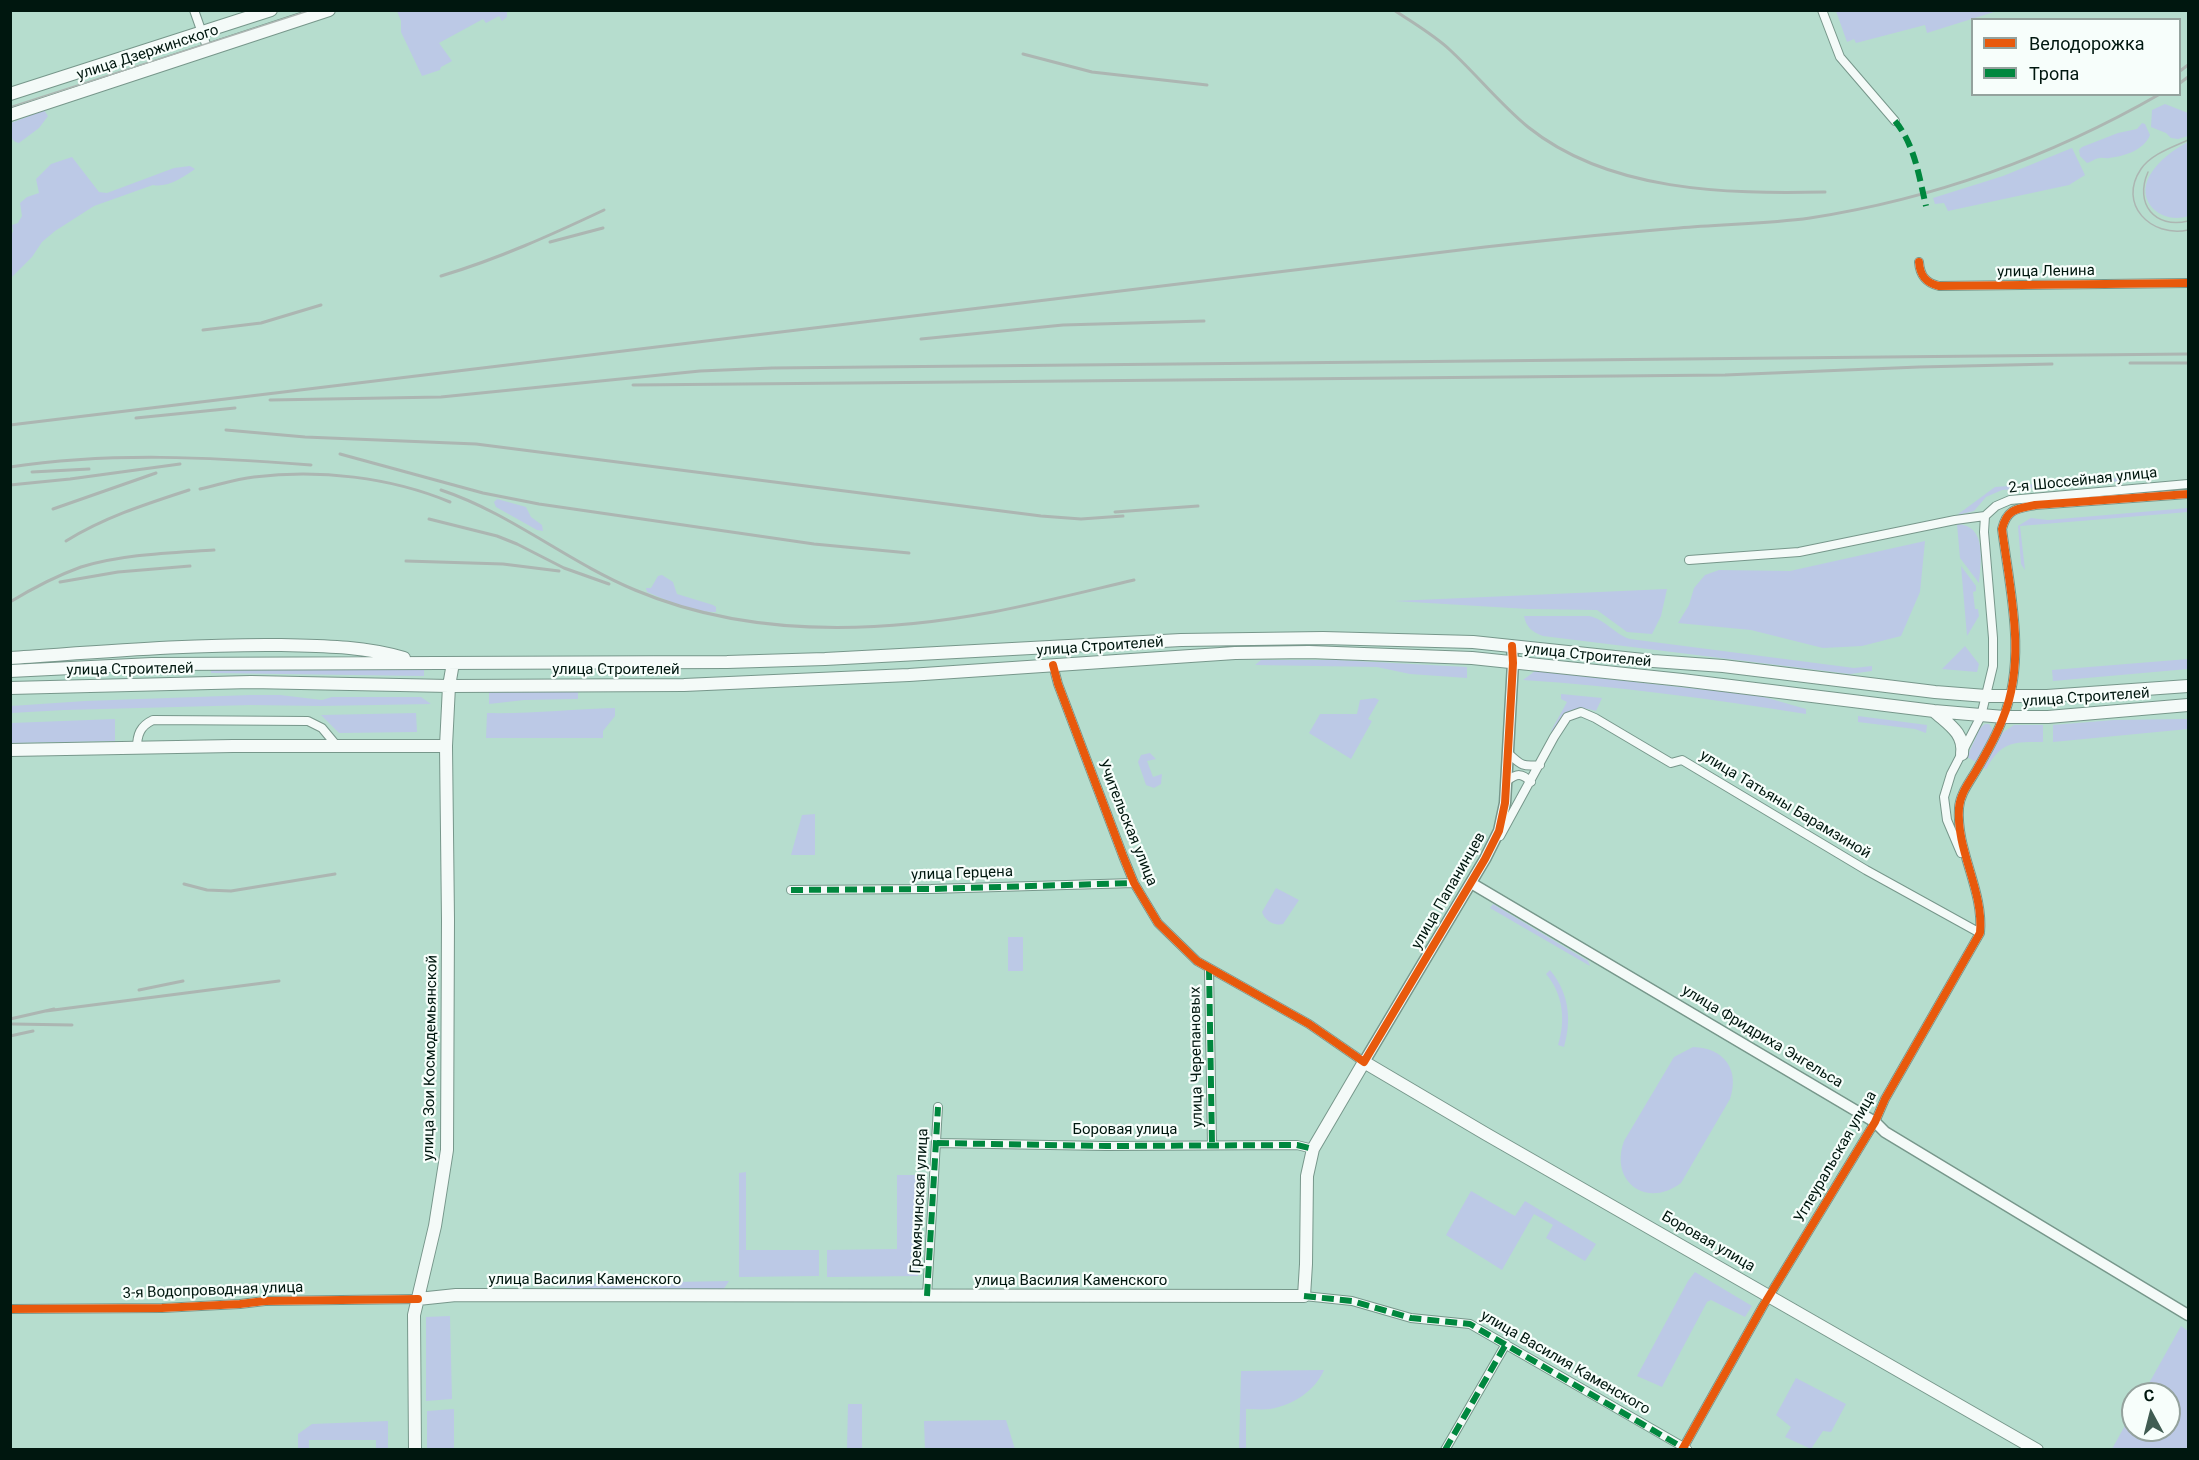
<!DOCTYPE html>
<html>
<head>
<meta charset="utf-8">
<style>
	body { margin:0 }
	#map { position:relative; width:2199px; height:1460px; overflow:hidden; background:#b6ddce; font-family:Roboto,sans-serif }
	canvas { display:block }
	.frame { position:absolute; inset:0; border:12px solid #00170f; pointer-events:none }
	.legend { position:absolute; left:1971px; top:18px; width:210px; height:78px; box-sizing:border-box; background:#f7fefb; border:2px solid #94a29d; margin:0; padding:8px 10px; list-style:none; font-size:18px; color:#00170f }
	.legend li { display:flex; align-items:center; gap:12px; height:30px }
	.legend b { width:30px; border:2px solid #94a29d }
	.north { position:absolute; left:2121px; top:1382px; width:60px; height:60px; box-sizing:border-box; background:#f7fefb; border:2px solid #94a29d; border-radius:50%; rotate:353deg; font-size:16px; font-weight:700; line-height:24px; text-align:center; color:#00170f }
	.north::after { content:''; display:block; margin:auto; width:21px; height:27px; background:#405c52; clip-path:polygon(50% 0,100% 100%,50% 72%,0 100%) }
</style>
</head>
<body>
<div id="map">
<canvas width="2199" height="1460"></canvas>
<div class="frame"></div>
<ul class="legend">
<li><b style="height:8px;background:#e8590c"></b>Велодорожка</li>
<li><b style="height:8px;background:#00873e"></b>Тропа</li>
</ul>
<div class="north">С</div>
</div>
<script>
const context = document.querySelector('canvas').getContext('2d');
context.lineJoin = 'round';
function paint(path, color) { context.fillStyle = color; context.fill(path, 'evenodd'); }
function strokePath(path, color, width, dash) { context.strokeStyle = color; context.lineWidth = width; context.lineCap = dash ? 'butt' : 'round'; context.setLineDash(dash || []); context.stroke(path); }
function write(font, color, halo, rows, align = 'center') {
  context.font = font + ' Roboto,sans-serif'; context.lineWidth = 4.5; context.setLineDash([]); context.textBaseline = 'middle'; context.strokeStyle = halo; context.fillStyle = color; for (const [text, x, y, turn = 0] of rows) {
    context.save(); context.translate(x, y); context.rotate((+turn || 0) * Math.PI / 180); context.textAlign = isNaN(turn) ? turn : align; if (halo) context.strokeText(text, 0, 0); context.fillText(text, 0, 0); context.restore();
  }
}
const green = new Path2D(`
	M 397,11 L 507,11 L 507,17 L 502,21 L 499,16 L 486,23 L 483,19 L 439,43 L 452,61 L 441,67 L 440,70 L 422,76 L 401,32 L 401,21 Z
	M 1836,11 L 1836,10 L 1997,11 L 1927,33 L 1925,25 L 1856,43 L 1854,39 L 1847,42 Z
	M 2165,104 L 2188,113 L 2188,136 L 2178,139 L 2171,138 L 2166,133 L 2151,127 L 2152,110 Z
	M 44,110 L 48,116 L 39,128 L 19,143 C 9,141 11,132 11,123 Z
	M 2142,123 L 2145,124 L 2150,135 C 2144,150 2125,156 2109,158 C 2106,159 2103,157 2100,158 C 2095,158 2092,162 2087,163 L 2080,156 L 2079,150 L 2082,147 L 2118,133 L 2137,129 Z
	M 2188,142 L 2188,216 C 2163,225 2134,202 2150,175 C 2159,160 2173,150 2188,142 Z
	M 2072,148 L 2085,175 L 2069,185 L 1948,211 L 1944,203 L 1935,204 L 1933,198 L 2003,176 Z
	M 72,157 L 99,192 L 107,193 L 174,168 L 190,166 L 195,169 C 184,177 167,188 153,185 L 94,206 L 55,231 L 42,242 L 32,257 L 11,278 L 11,236 L 13,231 L 12,225 L 18,223 L 22,216 L 20,203 L 27,197 L 39,193 L 36,179 L 51,164 Z
	M 2160,475 L 2150,479 L 2002,490 L 1986,497 L 1974,511 L 1957,515 L 1995,487 Z
	M 497,499 L 526,507 L 531,517 L 542,525 L 543,531 L 537,530 L 496,507 L 494,502 Z
	M 2188,508 L 2188,512 L 2020,526 L 2025,570 L 2021,564 L 2018,526 L 2031,518 L 2048,520 Z
	M 1957,524 C 1987,525 1981,561 1979,583 L 1960,558 Z
	M 1925,541 L 1920,592 L 1901,636 L 1862,646 L 1823,648 L 1751,630 L 1678,623 L 1689,605 L 1694,588 L 1705,575 L 1719,570 L 1790,571 Z
	M 1961,566 L 1976,586 L 1976,591 L 1973,592 L 1975,609 L 1978,609 L 1979,616 L 1967,636 Z
	M 662,575 L 673,582 L 677,594 L 713,605 L 716,607 L 716,612 C 694,613 668,601 647,592 L 646,588 L 651,588 L 658,576 Z
	M 1667,589 L 1661,616 L 1652,634 L 1627,632 L 1597,610 L 1528,609 L 1395,601 Z
	M 1524,616 L 1589,616 C 1605,619 1614,634 1630,639 L 1854,668 L 1872,666 L 1872,671 L 1850,674 L 1543,636 C 1532,632 1526,627 1524,616 Z
	M 1965,646 L 1979,664 L 1977,672 L 1942,669 Z
	M 2188,659 L 2188,669 L 2053,681 L 2052,670 Z
	M 1261,660 L 1337,660 L 1467,667 L 1467,678 L 1410,674 L 1377,667 L 1255,665 Z
	M 265,669 L 424,669 L 424,676 L 211,673 L 211,670 Z
	M 1535,671 L 1744,694 L 1764,697 L 1806,709 L 1806,714 C 1712,699 1618,686 1523,680 Z
	M 578,691 L 578,699 L 524,700 L 489,704 L 489,692 Z
	M 1561,694 L 1602,698 L 1596,711 C 1570,703 1567,713 1554,732 L 1551,731 L 1567,702 L 1561,699 Z
	M 251,695 L 280,695 L 322,700 L 332,697 L 421,697 L 431,704 L 320,706 L 251,705 L 64,710 L 11,713 L 11,706 L 85,701 Z
	M 1375,698 L 1379,700 L 1368,719 L 1372,721 L 1351,759 L 1309,733 L 1320,714 L 1357,714 L 1360,700 Z
	M 615,708 L 615,716 L 603,731 L 603,738 L 486,738 L 487,713 C 530,714 572,709 615,708 Z
	M 416,713 L 417,732 L 339,733 L 321,715 Z
	M 1858,716 L 1927,725 L 1926,733 L 1915,729 L 1858,722 Z
	M 115,719 L 115,741 L 11,743 L 11,723 Z
	M 2188,719 L 2188,729 L 2053,742 L 2053,725 L 2114,720 Z
	M 1985,724 L 1989,724 L 1992,728 L 1992,732 L 1976,762 L 1967,757 L 1980,728 Z
	M 2014,725 L 2043,725 L 2043,742 C 2013,742 2002,741 1986,769 L 1983,768 L 2002,733 Z
	M 1150,753 L 1156,759 L 1147,761 L 1153,777 L 1162,774 L 1161,784 L 1154,788 L 1146,785 L 1138,762 L 1141,755 Z
	M 815,814 L 815,855 L 791,855 L 802,815 Z
	M 1276,888 L 1299,900 L 1283,924 C 1274,926 1265,921 1262,912 Z
	M 1493,904 L 1588,961 L 1590,966 L 1490,908 Z
	M 1008,937 L 1023,937 L 1023,971 L 1008,971 Z
	M 1550,970 C 1569,993 1572,1019 1564,1047 L 1558,1045 C 1566,1020 1563,994 1546,974 Z
	M 1693,1047 C 1724,1048 1740,1069 1730,1099 L 1681,1183 C 1647,1209 1609,1182 1624,1141 L 1674,1057 Z
	M 746,1172 L 746,1250 L 819,1250 L 819,1276 L 739,1277 L 739,1173 Z
	M 897,1175 L 925,1175 L 918,1276 L 827,1277 L 827,1250 L 897,1249 Z
	M 1471,1191 L 1515,1216 L 1525,1201 L 1596,1244 L 1585,1261 L 1546,1238 L 1553,1225 L 1534,1214 L 1502,1270 L 1446,1235 Z
	M 1695,1272 L 1752,1306 L 1745,1317 L 1711,1300 L 1707,1302 L 1662,1387 L 1637,1376 L 1688,1281 Z
	M 729,1281 L 723,1290 L 571,1290 L 560,1284 Z
	M 450,1316 L 452,1399 L 426,1401 L 426,1317 Z
	M 2181,1326 L 2188,1331 L 2188,1449 L 2112,1449 L 2133,1411 L 2133,1430 L 2169,1430 L 2169,1394 L 2143,1394 Z
	M 1324,1370 C 1315,1391 1293,1405 1270,1409 C 1263,1410 1254,1409 1246,1409 L 1246,1449 L 1239,1449 L 1241,1371 Z
	M 1796,1378 L 1846,1404 L 1831,1432 L 1823,1431 L 1811,1449 L 1785,1437 L 1791,1427 L 1776,1415 Z
	M 848,1404 L 862,1404 L 862,1449 L 847,1449 Z
	M 454,1409 L 454,1449 L 427,1449 L 427,1411 Z
	M 1006,1420 L 1015,1449 L 925,1449 L 924,1421 Z
	M 388,1421 L 388,1449 L 376,1449 L 376,1440 L 309,1440 L 309,1449 L 298,1449 L 298,1434 L 312,1424 Z`);
const minor = new Path2D(`
	M 194,10 L 208,50
	M 1822,10 L 1840,57 L 1895,121
	M 1919,262 C 1920,276 1926,283 1939,286 L 2188,283
	M 1985,516 L 1996,506 L 2010,500 L 2188,484
	M 1689,560 L 1799,552 L 1955,520 L 1985,516
	M 1053,665 L 1058,684 L 1123,856 L 1134,883 L 1158,923 L 1197,961 L 1309,1024 L 1364,1062
	M 137,748 C 137,735 140,726 153,720 L 308,721 L 322,728 L 337,746
	M 1508,753 C 1521,765 1522,767 1540,765
	M 1507,781 C 1517,773 1522,773 1531,782
	M 1500,836 L 1554,737 L 1567,717 L 1581,712 L 1595,718 L 1671,763 L 1682,760 L 1866,870 L 1980,933
	M 1961,853 L 1947,820 L 1944,797 L 1951,774 L 1981,716 L 1993,666 L 1993,638 L 1984,532 L 1985,516
	M 791,890 L 931,889 L 1134,883
	M 1209,968 L 1212,1145
	M 937,1143 L 1106,1146 L 1297,1145 L 1313,1149
	M 927,1296 L 938,1107
	M 1304,1296 L 1352,1301 L 1411,1318 L 1470,1324 L 1687,1449
	M 10,1309 L 162,1308 L 240,1304 L 265,1301 L 418,1299
	M 1445,1450 L 1506,1344
	M 1682,1450 L 1763,1306 L 1875,1122 L 1885,1099 L 1980,933 C 1984,890 1956,851 1959,808 C 1960,794 1969,783 1976,771 C 1986,754 1996,737 2003,718 C 2027,660 2010,590 2002,529 C 2007,509 2016,509 2035,505 L 2188,494`);
const tertiary = new Path2D(`
	M 1471,883 L 1875,1122 L 1885,1132 L 2188,1315
	M 1364,1062 L 1485,859 L 1499,831 L 1505,803 L 1513,663 L 1512,646`);
const secondary = new Path2D(`
	M 10,94 L 271,10
	M 10,115 L 329,10
	M 10,658 C 100,652 191,644 281,645 C 323,646 363,646 404,658
	M 10,671 L 152,664 L 727,662 L 825,659 L 1181,640 L 1323,638 L 1473,642 L 1653,661 L 1723,666 L 1935,692 L 1986,696 L 2047,696 L 2188,686
	M 10,688 L 251,682 L 449,686 L 684,685 L 909,675 L 1235,653 L 1309,652 L 1472,658 L 1682,680 L 1934,711 L 2004,717 L 2048,717 L 2188,705
	M 1934,711 C 1948,724 1965,733 1962,754
	M 10,750 L 233,746 L 446,746
	M 418,1299 L 456,1295 L 1304,1296 L 1306,1264 L 1307,1176 L 1313,1149 L 1364,1062 L 1486,1134 L 2037,1450
	M 415,1450 L 414,1315 L 435,1226 L 447,1150 L 448,920 L 446,746 L 449,686 L 453,663`);
const tram = new Path2D(`
	M 10,107 L 311,10
	M 2188,140 C 2173,147 2151,154 2141,169 C 2117,204 2151,238 2188,230
	M 2148,172 C 2134,204 2155,229 2188,221`);
const rail = new Path2D(`
	M 1394,10 C 1413,23 1434,35 1450,50 C 1477,75 1500,104 1528,127 C 1609,192 1726,194 1825,192
	M 1023,54 L 1092,72 L 1207,85
	M 2180,71 L 2188,65
	M 2180,83 L 2188,77
	M 550,242 L 603,228
	M 441,276 C 498,259 551,235 604,210
	M 203,330 L 261,323 L 321,305
	M 921,339 L 1063,325 L 1204,321
	M 2130,363 L 2188,363
	M 633,385 L 1725,375 L 1919,367 L 2052,364
	M 270,400 L 441,397 L 700,371 L 772,368 L 2188,354
	M 136,418 L 235,408
	M 10,425 L 1485,247 C 1549,240 1614,233 1679,228 C 1723,224 1767,224 1810,218 C 1933,199 2052,156 2160,94
	M 226,430 L 305,437 L 476,444 L 1041,516 L 1081,519 L 1123,516
	M 340,454 L 483,493 L 539,504 L 814,544 L 909,553
	M 10,467 C 110,452 211,457 311,465
	M 32,472 L 89,469
	M 10,485 L 70,479 L 180,464
	M 200,489 C 218,485 236,479 254,477 C 319,469 390,477 450,502
	M 441,490 C 510,513 568,562 635,590 C 746,637 875,634 993,612 C 1040,603 1087,591 1134,580
	M 53,509 L 156,473
	M 1115,512 L 1198,506
	M 429,519 L 497,536 L 517,544 L 564,568 L 609,584
	M 66,541 C 105,517 146,504 189,490
	M 406,561 L 503,564 L 559,571
	M 60,582 L 118,572 L 190,566
	M 10,602 C 33,588 56,576 81,567 C 124,554 170,553 214,550
	M 184,884 L 207,890 L 231,891 L 335,874
	M 139,990 L 183,981
	M 46,1011 L 279,981
	M 10,1019 L 54,1009
	M 13,1024 L 72,1025
	M 10,1036 L 33,1031`);
const quiet = new Path2D(`
	M 1895,121 C 1915,145 1919,177 1926,206
	M 791,890 L 931,889 L 1134,883
	M 1209,968 L 1212,1145
	M 937,1143 L 1106,1146 L 1297,1145 L 1313,1149
	M 927,1296 L 938,1107
	M 1304,1296 L 1352,1301 L 1411,1318 L 1470,1324 L 1687,1450
	M 1445,1450 L 1506,1344`);
const cycleway = new Path2D(`
	M 1919,262 C 1920,276 1926,283 1939,286 L 2188,283
	M 1053,665 L 1058,684 L 1123,856 L 1134,883 L 1158,923 L 1197,961 L 1309,1024 L 1364,1062 L 1485,859 L 1499,831 L 1505,803 L 1513,663 L 1512,646
	M 10,1309 L 162,1308 L 240,1304 L 265,1301 L 418,1299
	M 1682,1450 L 1763,1306 L 1875,1122 L 1885,1099 L 1980,933 C 1984,890 1956,851 1959,808 C 1960,794 1969,783 1976,771 C 1986,754 1996,737 2003,718 C 2027,660 2010,590 2002,529 C 2007,509 2016,509 2035,505 L 2188,494`);
const streetNames = [
	["улица Дзержинского",148,53,-18],
	["улица Ленина",2046,272,-1],
	["2-я Шоссейная улица",2083,481,-6],
	["улица Строителей",1100,647,-4],
	["улица Строителей",1588,656,6],
	["улица Строителей",130,670,-1],
	["улица Строителей",616,670],
	["улица Строителей",2086,698,-4],
	["улица Татьяны Барамзиной",1785,805,31],
	["Учительская улица",1127,823,68],
	["улица Герцена",962,874,-2],
	["улица Папанинцев",1449,891,-60],
	["улица Фридриха Энгельса",1762,1037,31],
	["улица Черепановых",1197,1057,-91],
	["улица Зои Космодемьянской",431,1058,-89],
	["Боровая улица",1125,1130],
	["Углеуральская улица",1836,1157,-60],
	["Гремячинская улица",920,1201,-87],
	["Боровая улица",1708,1242,30],
	["улица Василия Каменского",585,1280],
	["улица Василия Каменского",1071,1281],
	["3-я Водопроводная улица",213,1291,-2],
	["улица Василия Каменского",1565,1363,30]
];
paint(green, '#bcc9e6');
strokePath(minor, '#77978b', 10);
strokePath(tertiary, '#77978b', 13);
strokePath(secondary, '#77978b', 14);
strokePath(minor, '#f4faf8', 8);
strokePath(tertiary, '#f4faf8', 10);
strokePath(secondary, '#f4faf8', 12);
strokePath(tram, '#acb6b2', 1.5);
strokePath(rail, '#acb6b2', 3);
strokePath(quiet, '#00873e', 6, [12, 6]);
strokePath(cycleway, '#e8590c', 8);
write('15px', '#00170f', '#f7fefb', streetNames);
</script>
</body>
</html>
